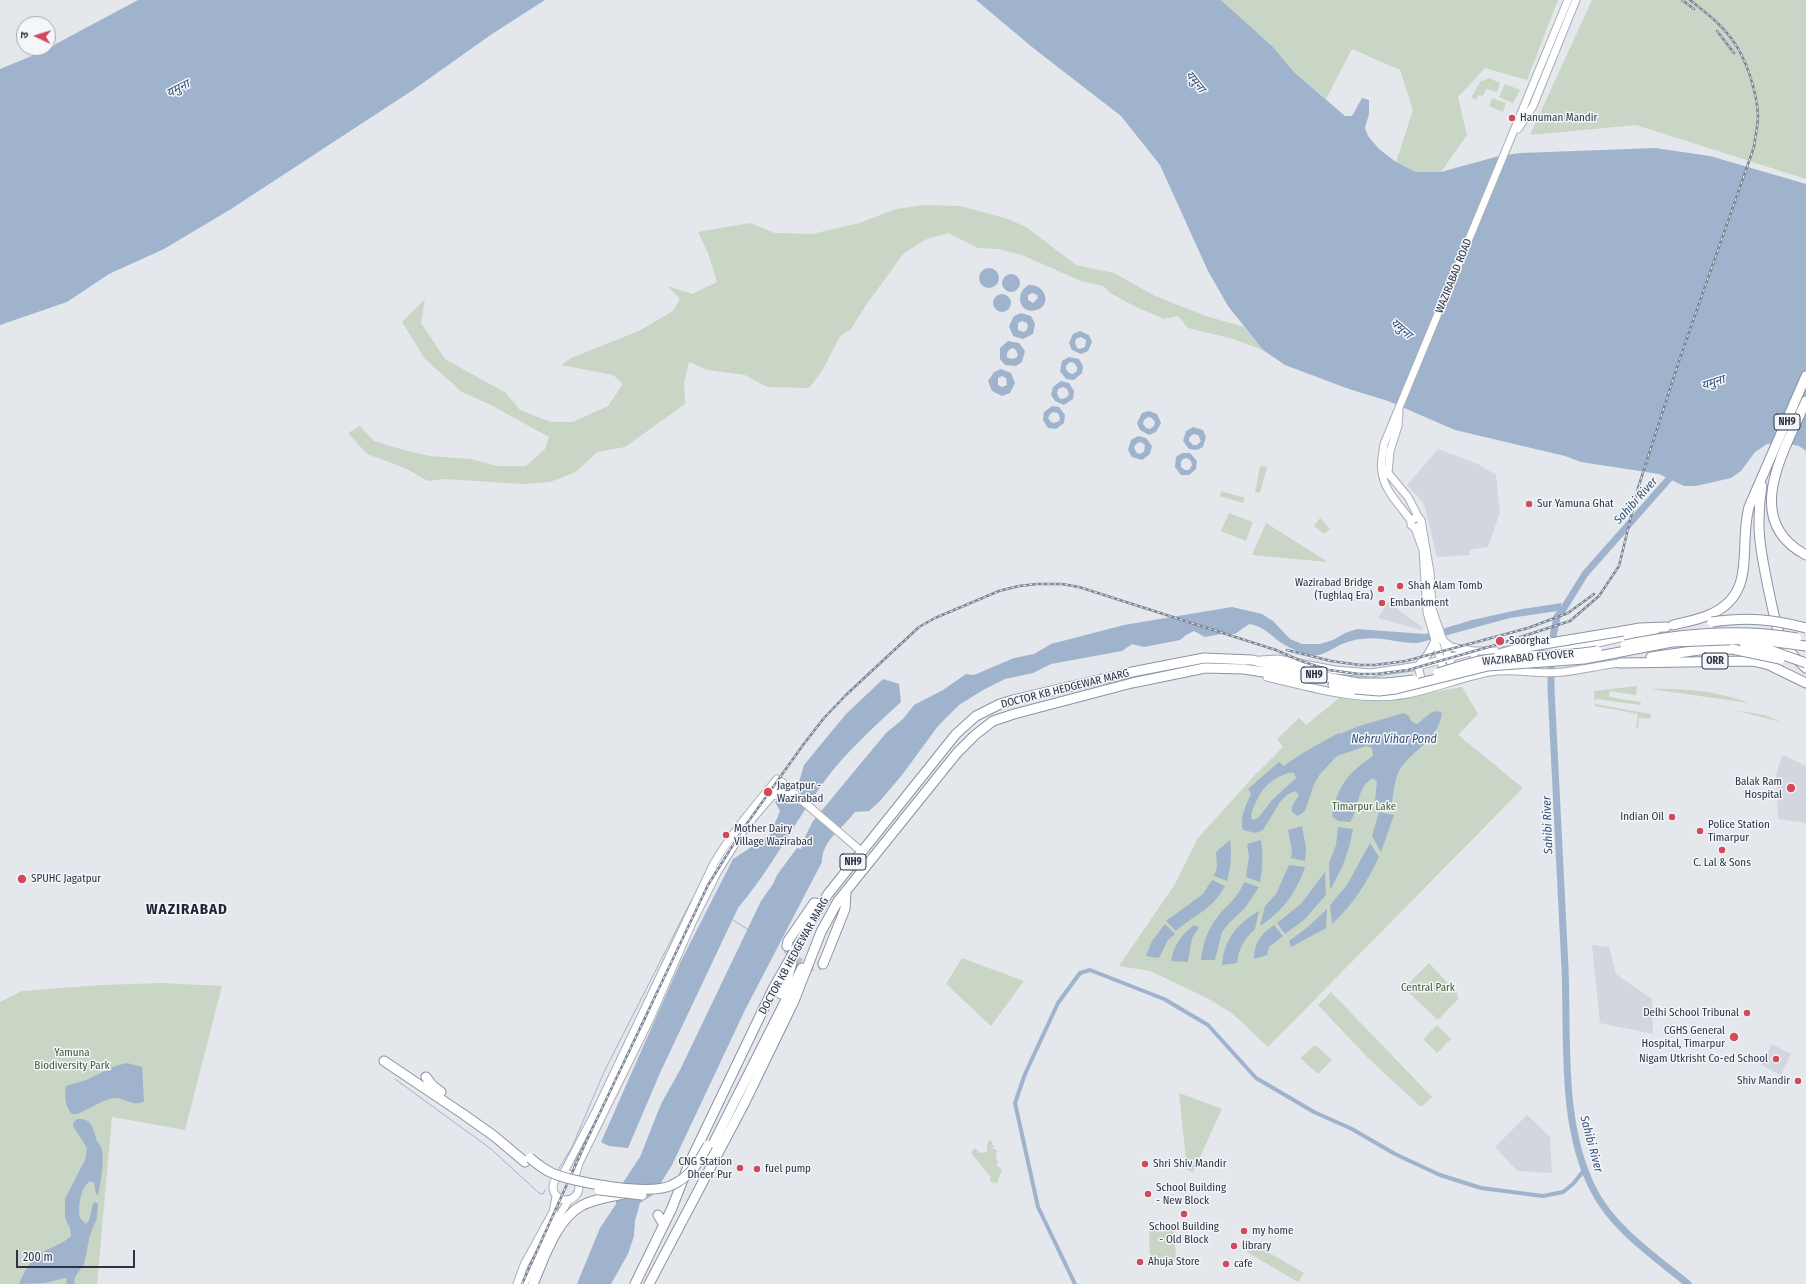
<!DOCTYPE html>
<html>
<head>
<meta charset="utf-8">
<style>
	body { margin:0 }
	#map { position:relative; width:1806px; height:1284px; overflow:hidden; background:#e4e7ec; font-family:"Fira Sans Condensed","Noto Sans Devanagari",sans-serif }
	canvas { display:block }
	.north { position:absolute; left:16px; top:16px; width:40px; height:40px; box-sizing:border-box; background:#f4f6f9; border:1px solid #a4a8b1; border-radius:50%; rotate:274deg; font-size:11px; font-weight:700; line-height:16px; text-align:center; color:#2b3445 }
	.north::after { content:''; display:block; margin:auto; width:14px; height:18px; background:#d1495b; clip-path:polygon(50% 0,100% 100%,50% 72%,0 100%) }
	.scale { position:absolute; left:16px; top:1250px; width:119px; height:18px; box-sizing:border-box; border:2px solid #2b3445; border-top:0; padding-left:5px; font-size:12px; line-height:14px; white-space:nowrap; color:#2b3445; -webkit-text-stroke:3px #f4f6f9; paint-order:stroke }
</style>
</head>
<body>
<div id="map">
<canvas width="1806" height="1284"></canvas>
<div class="north">उ</div>
<div class="scale">200 m</div>
</div>
<script>
const context = document.querySelector('canvas').getContext('2d');
context.lineJoin = 'round';
function paint(path, color) { context.fillStyle = color; context.fill(path, 'evenodd'); }
function strokePath(path, color, width, dash) { context.strokeStyle = color; context.lineWidth = width; context.lineCap = dash ? 'butt' : 'round'; context.setLineDash(dash || []); context.stroke(path); }
function write(font, color, halo, rows, align = 'center') {
  context.font = font + ' "Fira Sans Condensed","Noto Sans Devanagari",sans-serif'; context.lineWidth = 3; context.setLineDash([]); context.textBaseline = 'middle'; context.strokeStyle = halo; context.fillStyle = color; for (const [text, x, y, turn = 0] of rows) {
    context.save(); context.translate(x, y); context.rotate((+turn || 0) * Math.PI / 180); context.textAlign = isNaN(turn) ? turn : align; if (halo) context.strokeText(text, 0, 0); context.fillText(text, 0, 0); context.restore();
  }
}
const built = new Path2D(`
	M 1438,449 L 1478,464 L 1496,475 L 1500,512 L 1488,547 L 1469,550 L 1470,555 L 1437,557 L 1424,504 L 1407,485 Z
	M 1388,602 L 1423,628 L 1421,630 L 1378,618 Z
	M 1783,755 L 1806,766 L 1806,823 L 1778,819 L 1776,775 L 1781,758 Z
	M 1592,945 L 1609,947 L 1616,974 L 1652,999 L 1653,1034 L 1600,1023 Z
	M 1772,1044 L 1791,1054 L 1781,1075 L 1761,1065 Z
	M 1527,1115 L 1550,1137 L 1552,1173 L 1517,1171 L 1495,1147 Z`);
const green = new Path2D(`
	M 1221,0 L 1558,0 L 1527,80 L 1485,68 L 1458,97 L 1467,135 L 1441,172 L 1416,172 L 1396,162 L 1413,110 L 1400,70 L 1352,49 L 1326,99 L 1294,72 L 1273,47 Z
	M 1592,0 L 1806,0 L 1806,179 L 1636,125 L 1530,135 Z
	M 1489,78 L 1500,83 L 1497,92 L 1486,89 L 1483,96 L 1478,95 L 1476,100 L 1471,98 L 1480,82 Z
	M 1505,84 L 1520,90 L 1513,103 L 1499,97 Z
	M 1492,98 L 1506,103 L 1503,112 L 1489,106 Z
	M 925,205 L 960,206 L 1008,219 L 1026,227 L 1076,265 L 1114,273 L 1155,296 L 1206,316 L 1244,327 L 1263,350 L 1230,338 L 1188,328 L 1178,316 L 1164,319 L 1136,307 L 1112,294 L 1103,286 L 1081,281 L 1022,255 L 998,249 L 978,248 L 948,233 L 927,239 L 904,253 L 866,305 L 851,329 L 840,336 L 822,371 L 809,388 L 767,387 L 745,375 L 707,370 L 689,362 L 684,383 L 685,404 L 625,447 L 597,452 L 576,472 L 550,482 L 522,484 L 446,479 L 428,481 L 405,468 L 367,454 L 348,433 L 360,426 L 374,441 L 404,450 L 430,456 L 471,459 L 497,466 L 526,466 L 545,449 L 549,437 L 491,405 L 462,392 L 425,359 L 402,322 L 425,299 L 421,323 L 445,359 L 506,393 L 520,410 L 551,422 L 573,422 L 608,406 L 623,384 L 613,375 L 561,365 L 571,358 L 639,331 L 673,311 L 680,299 L 668,286 L 692,294 L 717,282 L 708,253 L 698,232 L 750,223 L 775,233 L 812,234 L 859,223 L 896,209 Z
	M 1260,466 L 1267,467 L 1260,493 L 1255,492 Z
	M 1221,491 L 1245,498 L 1243,503 L 1220,496 Z
	M 1229,513 L 1253,522 L 1246,541 L 1221,531 Z
	M 1320,518 L 1330,529 L 1324,534 L 1314,526 Z
	M 1266,523 L 1328,562 L 1252,555 Z
	M 1637,686 L 1636,695 L 1610,691 L 1609,697 L 1641,702 L 1640,705 L 1596,699 L 1595,704 L 1651,714 L 1650,719 L 1639,718 L 1638,728 L 1636,728 L 1638,714 L 1595,706 L 1594,691 Z
	M 1462,687 L 1478,714 L 1458,735 L 1523,788 L 1268,1047 L 1233,1014 L 1207,998 L 1150,971 L 1119,966 L 1175,884 L 1198,838 L 1254,776 L 1283,747 L 1277,739 L 1299,718 L 1306,725 L 1339,698 C 1385,703 1418,695 1462,687 Z
	M 1650,689 C 1685,688 1716,691 1749,703 Z
	M 1734,710 L 1765,715 L 1781,722 Z
	M 962,958 L 1024,981 L 991,1026 L 946,984 Z
	M 1429,963 L 1457,993 L 1458,999 L 1438,1020 L 1404,988 Z
	M 162,983 L 222,986 L 185,1130 L 112,1117 L 97,1284 L 0,1284 L 0,1002 L 22,991 L 102,985 Z
	M 1331,992 L 1432,1097 L 1421,1107 L 1369,1059 L 1318,1005 Z
	M 1437,1025 L 1451,1039 L 1437,1053 L 1423,1039 Z
	M 1315,1045 L 1332,1060 L 1318,1074 L 1300,1058 Z
	M 1179,1093 L 1222,1109 L 1193,1172 L 1187,1170 Z
	M 989,1140 L 993,1142 L 991,1145 L 994,1145 L 993,1149 L 997,1150 L 996,1158 L 998,1163 L 996,1165 L 1002,1170 L 997,1183 L 990,1182 L 991,1177 L 983,1168 L 972,1154 L 972,1151 L 975,1148 L 980,1153 L 987,1152 L 987,1144 Z
	M 1174,1228 L 1176,1260 L 1150,1262 L 1149,1229 Z
	M 1252,1243 L 1304,1273 L 1298,1282 L 1247,1252 Z`);
const water = new Path2D(`
	M 138,0 L 545,0 L 492,34 L 413,90 L 231,209 L 164,249 L 109,274 L 67,302 L 0,325 L 0,69 L 39,53 Z
	M 976,0 L 1221,0 L 1273,47 L 1294,72 L 1345,116 L 1352,116 L 1362,98 L 1369,100 L 1369,114 L 1365,128 L 1368,136 L 1379,149 L 1396,162 L 1416,172 L 1441,172 L 1499,156 L 1521,153 L 1655,148 L 1710,156 L 1806,184 L 1806,451 L 1799,446 L 1780,442 L 1767,444 L 1755,452 L 1741,471 L 1731,478 L 1696,486 L 1684,486 L 1659,474 L 1581,462 L 1565,456 L 1455,430 L 1388,401 L 1349,389 L 1285,365 L 1263,350 L 1228,306 L 1208,271 L 1160,165 L 1121,116 L 1032,47 Z
	M979 278a10 10 0 1 1 20 0a10 10 0 1 1-20 0Z
	M1002 283a9 9 0 1 1 18 0a9 9 0 1 1-18 0Z
	M 1029,285 C 1045,283 1053,306 1036,310 C 1019,315 1014,292 1029,285 ZM 1032,293 L 1037,295 L 1038,298 L 1033,303 L 1028,300 L 1028,295 Z
	M993 303a9 9 0 1 1 18 0a9 9 0 1 1-18 0Z
	M 1021,313 L 1031,316 L 1035,324 L 1033,334 L 1023,339 L 1013,336 L 1009,326 L 1014,316 ZM 1022,321 L 1027,323 L 1028,326 L 1026,331 L 1023,332 L 1018,330 L 1018,323 Z
	M 1080,331 L 1089,335 L 1092,342 L 1088,351 L 1081,354 L 1072,350 L 1069,343 L 1073,334 ZM 1081,337 L 1086,340 L 1085,347 L 1080,349 L 1077,348 L 1075,343 L 1076,339 Z
	M 1008,341 L 1019,343 L 1025,351 L 1022,362 L 1016,366 L 1005,365 L 1000,359 L 1000,348 ZM 1013,348 L 1016,350 L 1018,355 L 1016,358 L 1011,359 L 1007,357 L 1007,353 L 1010,349 Z
	M 1069,357 L 1079,359 L 1083,366 L 1082,373 L 1074,380 L 1066,379 L 1060,371 L 1062,361 ZM 1070,362 L 1074,363 L 1077,367 L 1077,371 L 1073,374 L 1069,373 L 1066,369 L 1066,366 Z
	M 1001,369 L 1011,373 L 1015,383 L 1010,393 L 1002,396 L 992,391 L 988,381 L 994,372 ZM 1002,376 L 1006,378 L 1007,385 L 1002,387 L 998,385 L 998,378 Z
	M 1061,381 L 1069,383 L 1074,391 L 1073,399 L 1064,405 L 1055,401 L 1051,395 L 1053,387 ZM 1063,387 L 1067,389 L 1069,394 L 1067,397 L 1062,399 L 1059,398 L 1057,393 L 1058,389 Z
	M 1052,406 L 1059,407 L 1065,415 L 1064,423 L 1056,429 L 1048,428 L 1043,420 L 1044,412 ZM 1054,412 L 1058,413 L 1060,418 L 1059,421 L 1054,423 L 1051,422 L 1048,418 L 1051,413 Z
	M 1149,411 L 1157,414 L 1161,423 L 1156,432 L 1149,435 L 1140,430 L 1137,423 L 1142,413 ZM 1148,417 L 1152,418 L 1155,422 L 1154,426 L 1150,429 L 1146,428 L 1143,424 L 1144,420 Z
	M 1193,427 L 1203,430 L 1206,437 L 1203,447 L 1197,450 L 1189,449 L 1183,441 L 1186,431 ZM 1193,434 L 1198,435 L 1201,441 L 1197,445 L 1193,445 L 1189,441 L 1189,438 Z
	M 1138,436 L 1146,438 L 1152,446 L 1150,454 L 1142,460 L 1132,457 L 1128,450 L 1131,440 ZM 1141,442 L 1145,445 L 1144,452 L 1139,454 L 1136,452 L 1134,447 L 1137,443 Z
	M 1182,453 L 1190,453 L 1197,461 L 1196,469 L 1189,475 L 1181,475 L 1175,467 L 1176,457 ZM 1183,459 L 1187,458 L 1191,461 L 1192,465 L 1189,470 L 1185,470 L 1181,467 L 1181,462 Z
	M 1562,603 L 1560,608 L 1557,611 L 1510,618 L 1418,643 C 1400,644 1382,636 1363,639 C 1357,639 1349,641 1342,644 C 1331,649 1321,658 1308,655 C 1299,652 1287,647 1280,642 C 1269,634 1263,626 1249,624 L 1235,634 L 1221,634 L 1205,637 L 1194,631 L 1186,635 L 1180,640 L 1144,647 L 1132,644 L 1122,651 L 1051,664 L 1033,673 L 1005,679 L 983,690 L 959,705 L 938,726 L 902,775 L 880,801 L 869,811 L 855,812 C 842,829 822,840 822,862 L 745,1010 L 672,1165 L 654,1194 L 640,1203 L 635,1221 L 634,1236 L 628,1254 L 611,1284 L 577,1284 L 600,1228 L 616,1204 L 616,1193 L 640,1157 L 661,1104 L 681,1068 L 761,901 L 773,884 L 777,875 L 797,848 L 801,849 L 805,837 L 813,821 L 886,733 L 903,719 L 914,705 L 943,690 L 966,674 L 974,675 L 1014,658 L 1034,654 L 1051,644 L 1124,625 L 1232,607 L 1262,614 L 1273,621 L 1290,639 L 1302,644 L 1320,644 L 1333,640 L 1345,633 L 1357,629 L 1425,634 L 1472,620 L 1522,609 Z
	M 883,679 L 899,684 L 901,702 C 875,726 848,750 826,779 C 795,821 772,868 738,908 L 660,1073 L 628,1148 L 609,1146 L 601,1142 L 681,961 L 733,859 L 770,835 L 780,811 L 775,802 L 799,782 L 804,765 L 846,714 Z
	M 1438,711 L 1442,713 C 1438,741 1415,747 1400,769 C 1394,779 1394,794 1391,806 L 1384,810 L 1377,807 L 1375,801 L 1377,781 L 1373,778 C 1356,787 1360,808 1350,822 L 1338,821 L 1332,816 C 1337,786 1348,773 1373,756 L 1372,748 L 1366,746 L 1337,756 L 1320,774 L 1314,784 L 1305,811 L 1298,816 L 1292,812 L 1292,806 L 1299,795 L 1295,791 L 1287,795 L 1280,802 L 1263,830 L 1256,833 L 1243,830 C 1239,818 1246,805 1251,794 L 1248,789 L 1279,762 L 1284,766 C 1301,753 1320,743 1339,733 L 1340,734 L 1359,726 L 1404,713 L 1409,716 L 1412,722 L 1417,724 L 1432,712 ZM 1288,773 L 1294,773 L 1296,778 L 1272,800 L 1258,818 L 1252,820 C 1250,813 1253,809 1256,802 C 1263,786 1272,779 1288,773 Z
	M 1379,812 L 1394,815 L 1381,852 L 1372,836 Z
	M 1302,826 L 1306,848 L 1305,861 L 1291,858 L 1292,851 L 1288,830 Z
	M 1338,827 L 1353,829 C 1349,852 1342,870 1330,890 L 1329,863 L 1336,845 Z
	M 1230,840 C 1232,854 1231,867 1227,881 L 1214,876 L 1217,867 L 1216,852 Z
	M 1261,840 C 1263,855 1263,868 1260,882 L 1246,877 L 1249,856 L 1247,844 Z
	M 1370,843 L 1379,857 C 1367,882 1353,905 1332,924 L 1330,905 L 1347,885 Z
	M 1289,865 L 1305,867 C 1296,893 1283,911 1260,926 L 1265,906 L 1276,894 Z
	M 1325,872 L 1326,895 L 1305,919 L 1285,934 L 1277,923 L 1301,904 Z
	M 1212,880 L 1225,886 C 1213,909 1194,915 1176,931 L 1166,921 L 1203,894 Z
	M 1244,882 L 1259,887 L 1245,908 L 1229,923 L 1222,932 L 1215,960 L 1201,960 C 1203,938 1212,920 1228,905 C 1236,897 1240,892 1244,882 Z
	M 1327,909 L 1326,928 L 1291,947 L 1289,941 L 1309,926 Z
	M 1259,911 L 1255,929 C 1244,939 1239,948 1237,963 L 1222,965 C 1224,939 1237,924 1259,911 Z
	M 1165,924 L 1175,934 L 1168,940 L 1159,958 L 1146,956 L 1152,941 Z
	M 1194,925 L 1199,927 L 1192,938 L 1188,962 L 1171,961 C 1174,945 1181,935 1194,925 Z
	M 1274,925 L 1283,936 L 1269,947 L 1267,955 L 1254,959 C 1254,943 1261,934 1274,925 Z
	M 127,1063 L 142,1067 L 144,1101 C 134,1108 125,1097 114,1098 C 101,1100 89,1110 77,1114 L 72,1114 C 65,1107 64,1095 66,1086 L 86,1080 L 115,1066 Z
	M 77,1119 C 93,1118 93,1129 97,1141 C 99,1144 101,1147 102,1150 C 104,1164 101,1181 98,1195 L 96,1194 L 94,1183 L 90,1181 C 80,1188 78,1207 80,1218 L 86,1224 L 89,1220 L 93,1204 L 95,1202 L 98,1204 L 97,1218 L 90,1235 L 84,1264 L 75,1277 L 74,1284 L 66,1284 L 67,1279 L 65,1278 L 45,1283 L 19,1284 C 26,1268 32,1256 49,1249 C 57,1245 65,1242 71,1236 L 70,1228 L 65,1218 L 65,1199 L 85,1160 L 87,1148 L 73,1126 L 73,1123 Z`);
const stream = new Path2D(`
	M 733,920 L 747,929
	M 395,1079 L 491,1149 L 539,1193 L 543,1194 L 545,1190
	M 558,1170 L 572,1147 L 604,1072 L 692,899`);
const canal = new Path2D(`
	M 1556,609 L 1564,608
	M 1075,1284 L 1038,1207 L 1015,1103 L 1025,1074 L 1058,1003 L 1080,973 L 1090,970 L 1164,999 L 1208,1025 L 1256,1078 L 1314,1112 L 1352,1129 L 1395,1154 L 1440,1175 L 1481,1188 L 1543,1196 L 1563,1192 L 1573,1184 L 1585,1169`);
const river = new Path2D(`
	M 1551,646 L 1557,617 L 1564,608 L 1585,574 L 1675,472
	M 1551,657 L 1551,689 C 1556,782 1561,875 1565,968 C 1568,1039 1560,1124 1593,1189 C 1613,1229 1654,1256 1688,1284`);
const highwayTunnel = new Path2D(`
	M 787,946 C 790,960 810,972 823,964`);
const secondary = new Path2D(`
	M 1518,129 L 1533,106 L 1576,0
	M 1399,412 L 1398,426 L 1390,451 L 1388,473 L 1408,497 L 1419,518
	M 1411,521 C 1401,506 1384,491 1382,472 C 1380,463 1383,453 1384,444 L 1568,0
	M 1421,524 L 1419,526 L 1415,528 L 1411,525 L 1411,521 L 1416,517 L 1421,520 L 1430,572 L 1432,609 L 1454,672
	M 1415,528 L 1423,550 L 1427,612 L 1445,675
	M 772,796 L 784,793 L 795,794
	M553 1187a13 13 0 1 1 26 0a13 13 0 1 1-26 0Z
	M 563,1174 L 597,1109 L 713,865 C 731,834 754,807 777,779 L 861,851
	M 575,1177 L 579,1163 L 649,1021 L 692,923 L 718,871 L 747,825 L 783,783
	M 517,1284 L 524,1265 L 553,1212 L 556,1197
	M 524,1284 L 557,1219 L 569,1200`);
const primary = new Path2D(`
	M 1441,639 L 1451,647 L 1474,651 L 1474,667
	M 1523,651 L 1570,649 L 1656,630
	M 1260,660 L 1278,659 L 1335,670 L 1371,673 L 1418,666 L 1474,651 L 1504,651
	M 1267,677 C 1313,688 1361,703 1408,694 C 1438,688 1466,675 1496,671 C 1519,669 1541,675 1563,672 C 1582,670 1601,665 1620,663
	M 1423,686 L 1418,666 L 1428,654 L 1435,641`);
const highway = new Path2D(`
	M 1806,401 C 1785,450 1740,520 1806,555
	M 1762,486 C 1755,527 1761,553 1769,592 C 1773,610 1776,630 1785,645 C 1791,654 1798,661 1806,668
	M 1673,625 C 1685,622 1699,620 1711,614 C 1758,593 1738,547 1749,507 L 1806,376
	M 1623,631 L 1640,628 L 1666,627
	M 1651,657 L 1699,650 L 1732,649
	M 1620,663 L 1753,661 L 1769,665 L 1806,683
	M 1333,685 L 1355,689
	M 787,946 L 788,941 L 814,903 L 822,904
	M 823,964 L 845,909 L 846,891
	M 781,994 L 786,982 L 792,963
	M 384,1061 L 463,1114 L 494,1136 L 525,1162
	M 426,1077 L 432,1085 L 441,1092
	M 708,1154 L 802,968
	M 658,1215 L 664,1225
	M 533,1284 C 544,1259 556,1220 581,1206 C 593,1199 610,1197 623,1194
	M 635,1284 L 672,1208 L 689,1164 L 773,989 L 808,927 L 828,894 L 956,734 L 976,716 L 1000,704 L 1013,700 L 1132,672 L 1204,658 L 1252,660 L 1331,678 L 1358,683
	M 649,1284 L 743,1106 L 794,1001 L 821,932 L 838,901 L 957,753 L 975,735 L 993,721 L 1014,714 L 1132,683 L 1205,668 L 1244,669 L 1301,678`);
const rail = new Path2D(`
	M 1682,0 L 1694,9
	M 1717,31 L 1734,53
	M 1287,650 L 1331,661 L 1360,665 L 1375,665 L 1406,661 L 1528,628 L 1568,613 L 1594,594
	M 522,1284 L 586,1142 L 708,885 L 743,829 L 803,745 L 824,718 L 847,694 L 919,627 L 935,618 L 999,591 L 1019,586 L 1037,584 L 1062,584 L 1079,587 L 1276,650 L 1301,661 L 1329,670 L 1359,674 L 1376,674 L 1408,670 L 1499,644 L 1570,621 L 1599,596 L 1619,566 L 1638,488 L 1679,361 L 1754,147 C 1755,137 1758,126 1758,116 C 1757,92 1746,57 1731,38 C 1720,23 1705,12 1690,0`);
const highwayBridge = new Path2D(`
	M 1712,622 C 1747,617 1772,619 1806,628
	M 1744,643 L 1764,648 L 1806,663
	M 1625,645 C 1682,633 1739,628 1797,638
	M 1732,649 L 1780,659
	M 1499,654 L 1520,648 L 1623,631
	M 1438,673 C 1452,669 1466,664 1480,661 C 1518,653 1558,658 1597,651
	M 1358,683 L 1386,683 L 1414,680
	M 1355,689 L 1379,691 L 1396,689 L 1488,666 L 1584,659 L 1672,642 L 1753,639 L 1806,646
	M 530,1158 C 536,1163 543,1169 550,1172 C 571,1183 651,1196 672,1185 C 690,1177 699,1162 708,1145
	M 599,1190 L 642,1195`);
const markers = [
	[1512,118,4,"#d1495b"],
	[1529,504,4,"#d1495b"],
	[1400,586,4,"#d1495b"],
	[1381,589,4,"#d1495b"],
	[1382,603,4,"#d1495b"],
	[1500,641,5,"#d1495b"],
	[1791,788,5,"#d1495b"],
	[768,792,5,"#d1495b"],
	[1672,817,4,"#d1495b"],
	[1700,831,4,"#d1495b"],
	[726,835,4,"#d1495b"],
	[1722,850,4,"#d1495b"],
	[22,879,5,"#d1495b"],
	[1747,1013,4,"#d1495b"],
	[1734,1037,5,"#d1495b"],
	[1776,1059,4,"#d1495b"],
	[1798,1081,4,"#d1495b"],
	[1145,1164,4,"#d1495b"],
	[740,1168,4,"#d1495b"],
	[757,1169,4,"#d1495b"],
	[1148,1194,4,"#d1495b"],
	[1184,1214,4,"#d1495b"],
	[1244,1231,4,"#d1495b"],
	[1234,1246,4,"#d1495b"],
	[1140,1262,4,"#d1495b"],
	[1226,1264,4,"#d1495b"]
];
const shields = [
	[1787,422,26],
	[1715,661,26],
	[1314,675,26],
	[853,862,26]
];
const shieldNames = [
	["NH9",1787,422],
	["ORR",1715,661],
	["NH9",1314,675],
	["NH9",853,862]
];
const poiNames = [
	["Hanuman Mandir",1520,118],
	["Sur Yamuna Ghat",1537,504],
	["Wazirabad Bridge",1373,583,"right"],
	["(Tughlaq Era)",1373,596,"right"],
	["Shah Alam Tomb",1408,586],
	["Embankment",1390,603],
	["Soorghat",1509,641],
	["Balak Ram",1782,782,"right"],
	["Hospital",1782,795,"right"],
	["Jagatpur -",777,786],
	["Wazirabad",777,799],
	["Indian Oil",1664,817,"right"],
	["Police Station",1708,825],
	["Timarpur",1708,838],
	["Mother Dairy",734,829],
	["Village Wazirabad",734,842],
	["C. Lal & Sons",1722,863,"center"],
	["SPUHC Jagatpur",31,879],
	["Delhi School Tribunal",1739,1013,"right"],
	["CGHS General",1725,1031,"right"],
	["Hospital, Timarpur",1725,1044,"right"],
	["Nigam Utkrisht Co-ed School",1768,1059,"right"],
	["Shiv Mandir",1790,1081,"right"],
	["CNG Station",732,1162,"right"],
	["Dheer Pur",732,1175,"right"],
	["Shri Shiv Mandir",1153,1164],
	["fuel pump",765,1169],
	["School Building",1156,1188],
	["- New Block",1156,1201],
	["School Building",1184,1227,"center"],
	["- Old Block",1184,1240,"center"],
	["my home",1252,1231],
	["library",1242,1246],
	["Ahuja Store",1148,1262],
	["cafe",1234,1264]
];
const streetNames = [
	["WAZIRABAD ROAD",1454,276,-68],
	["WAZIRABAD FLYOVER",1528,658,-5],
	["DOCTOR KB HEDGEWAR MARG",1065,689,-14],
	["DOCTOR KB HEDGEWAR MARG",794,956,-61]
];
const parkNames = [
	["Timarpur Lake",1364,807],
	["Central Park",1428,988],
	["Yamuna",72,1053],
	["Biodiversity Park",72,1066]
];
const waterNames = [
	["यमुना",1195,82,51],
	["यमुना",178,89,-27],
	["यमुना",1401,329,41],
	["यमुना",1713,383,-18],
	["Sahibi River",1636,501,-48],
	["Nehru Vihar Pond",1394,740],
	["Sahibi River",1548,825,-92],
	["Sahibi River",1591,1144,75]
];
const districtNames = [
	["WAZIRABAD",187,910]
];
paint(built, '#d2d6de');
paint(green, '#c9d6c5');
paint(water, '#9fb4cc');
strokePath(stream, '#9fb4cc', 1);
strokePath(canal, '#9fb4cc', 4);
strokePath(river, '#9fb4cc', 7);
strokePath(highwayTunnel, '#bfc3cb', 9, [9, 4.5]);
strokePath(secondary, '#a9aeb7', 9);
strokePath(primary, '#a3abb8', 9);
strokePath(highway, '#8b94a3', 11);
strokePath(secondary, '#fff', 7);
strokePath(primary, '#fff', 7);
strokePath(highway, '#fff', 9);
strokePath(rail, '#7d8696', 2.5);
strokePath(rail, '#f4f6f9', 1, [3]);
strokePath(highwayBridge, '#8b94a3', 11, []);
strokePath(highwayBridge, '#fff', 9);
for (const [x, y, r, color] of markers) { const dot = new Path2D(); dot.arc(x, y, r, 0, 2 * Math.PI); context.fillStyle = color; context.fill(dot); strokePath(dot, '#f4f6f9', 1.5); }
for (const [x, y, w] of shields) { const box = new Path2D(); box.roundRect(x - w / 2, y - 8, w, 16, 3); context.fillStyle = '#f4f6f9'; context.fill(box); strokePath(box, '#2b3445', 1); }
write('bold 10px', '#2b3445', null, shieldNames);
write('11px', '#2b3445', '#f4f6f9', poiNames, 'left');
write('11px', '#2b3445', '#f4f6f9', streetNames);
write('11px', '#3f6138', '#f4f6f9', parkNames);
write('italic 12px', '#34527a', '#f4f6f9', waterNames);
context.letterSpacing = '1px';
write('bold 15px', '#1d2536', '#f4f6f9', districtNames);
context.letterSpacing = '0px';
</script>
</body>
</html>
